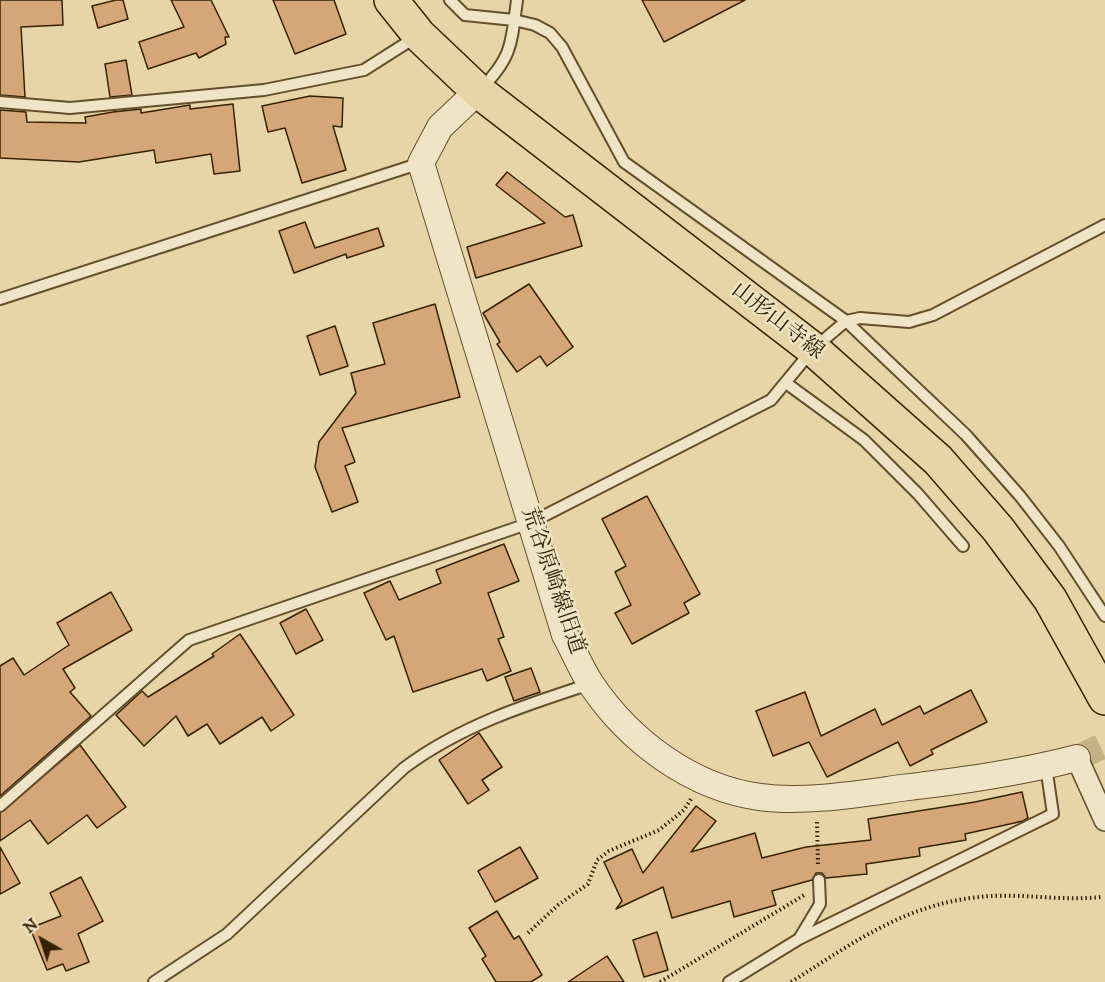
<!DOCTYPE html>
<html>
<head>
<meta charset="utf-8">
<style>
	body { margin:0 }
	#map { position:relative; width:1105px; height:982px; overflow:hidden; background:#e7d5a7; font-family:"IM FELL DW Pica",serif }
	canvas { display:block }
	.north { position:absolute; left:12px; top:910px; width:60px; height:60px; -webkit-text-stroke:4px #efe4c6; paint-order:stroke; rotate:321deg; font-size:16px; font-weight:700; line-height:24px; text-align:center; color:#372203 }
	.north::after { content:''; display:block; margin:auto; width:21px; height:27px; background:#372203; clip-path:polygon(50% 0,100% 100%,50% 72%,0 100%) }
</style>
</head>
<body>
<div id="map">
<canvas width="1105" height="982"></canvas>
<div class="north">N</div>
</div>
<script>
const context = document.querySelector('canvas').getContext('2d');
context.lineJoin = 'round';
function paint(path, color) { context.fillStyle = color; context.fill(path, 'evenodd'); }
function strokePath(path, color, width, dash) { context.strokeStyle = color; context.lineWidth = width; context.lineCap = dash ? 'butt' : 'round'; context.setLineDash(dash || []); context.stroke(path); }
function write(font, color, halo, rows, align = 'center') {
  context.font = font + ' "IM FELL DW Pica","Noto Serif JP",serif'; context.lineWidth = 4.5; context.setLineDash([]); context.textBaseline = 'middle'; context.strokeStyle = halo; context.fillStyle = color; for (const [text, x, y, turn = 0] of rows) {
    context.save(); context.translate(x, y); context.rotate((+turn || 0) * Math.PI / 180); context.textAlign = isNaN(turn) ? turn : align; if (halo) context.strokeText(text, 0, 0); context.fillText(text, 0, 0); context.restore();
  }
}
const building = new Path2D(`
	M 0,0 L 62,0 L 63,25 L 21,27 L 25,97 L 0,95 Z
	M 116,0 L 123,0 L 128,19 L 98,28 L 92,6 Z
	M 171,0 L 211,0 L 229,37 L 225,37 L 226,44 L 199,58 L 196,53 L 148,69 L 139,42 L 184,27 Z
	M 273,0 L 334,0 L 346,34 L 295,54 Z
	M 642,0 L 745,0 L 664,42 Z
	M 126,60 L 132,95 L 110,97 L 105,64 Z
	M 310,96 L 343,98 L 342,127 L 333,126 L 346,170 L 302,183 L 285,128 L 268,132 L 262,106 Z
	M 233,104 L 240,171 L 214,174 L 211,154 L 156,163 L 154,150 L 79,162 L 0,158 L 0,110 L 26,112 L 27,122 L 86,123 L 85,117 L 113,112 L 141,109 L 141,113 L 190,105 L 190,109 Z
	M 507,172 L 565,217 L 573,215 L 582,246 L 476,278 L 467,247 L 545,223 L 496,185 Z
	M 305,222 L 315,248 L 378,228 L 384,246 L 347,258 L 346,254 L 294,273 L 279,231 Z
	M 529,284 L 573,347 L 547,366 L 540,356 L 517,372 L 497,344 L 500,342 L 483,313 Z
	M 435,304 L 460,397 L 342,428 L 355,462 L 345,466 L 358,502 L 332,512 L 315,467 L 319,442 L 356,393 L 351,373 L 385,364 L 373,323 Z
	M 335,326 L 348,366 L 320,375 L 307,336 Z
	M 647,496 L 700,594 L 684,603 L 689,613 L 632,644 L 615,613 L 631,605 L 615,572 L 626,566 L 602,519 Z
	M 504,544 L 519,581 L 488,593 L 504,637 L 498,639 L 511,671 L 487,681 L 482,669 L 413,692 L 394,636 L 386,640 L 364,593 L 390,581 L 399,600 L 441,583 L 436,570 Z
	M 111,592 L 132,630 L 63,669 L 75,688 L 70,692 L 91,716 L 0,796 L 0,666 L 13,658 L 24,675 L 69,645 L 57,623 Z
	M 306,609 L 323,640 L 296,654 L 280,623 Z
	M 240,634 L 294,715 L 271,731 L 262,717 L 220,744 L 207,724 L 188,736 L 176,716 L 144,746 L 116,715 L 142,691 L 148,697 L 214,656 L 212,654 Z
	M 531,668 L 540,692 L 514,701 L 505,677 Z
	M 971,690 L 987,722 L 931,750 L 933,754 L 910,766 L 898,742 L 827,777 L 809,742 L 773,756 L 756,711 L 805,692 L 821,736 L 875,709 L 882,725 L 920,706 L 924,714 Z
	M 479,733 L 502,767 L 482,780 L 489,790 L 468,804 L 439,760 Z
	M 80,745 L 126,807 L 97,828 L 87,815 L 48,844 L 30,820 L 0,841 L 0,813 Z
	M 1022,792 L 1028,818 L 1023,821 L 965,834 L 966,840 L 919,848 L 920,856 L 866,864 L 867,874 L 826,878 L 822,873 L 816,873 L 812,880 L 772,891 L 776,905 L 734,917 L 730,901 L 672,918 L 663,887 L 616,909 L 622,901 L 604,862 L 632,849 L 643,873 L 696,806 L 716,821 L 691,852 L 755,833 L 762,858 L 806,847 L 871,840 L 868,819 L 975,802 Z
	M 0,847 L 20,883 L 0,894 Z
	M 520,847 L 538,878 L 495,902 L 478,871 Z
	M 81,877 L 103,921 L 78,934 L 89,962 L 66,971 L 63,964 L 47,970 L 30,928 L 61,916 L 50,893 Z
	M 497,911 L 514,939 L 519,936 L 542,975 L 531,982 L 496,982 L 482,959 L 486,956 L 469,928 Z
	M 657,932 L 668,970 L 644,977 L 633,940 Z
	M 607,956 L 624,982 L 568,982 Z`);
const tertiaryTunnel = new Path2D(`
	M 1077,758 L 1105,745`);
const path = new Path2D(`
	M 817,822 L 818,865
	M 528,933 L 558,905 L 588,884 L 597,860 L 609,851 L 659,830 L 684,810 L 691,799
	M 660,982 L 806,894
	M 791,982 C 858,940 909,901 991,896 C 1028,894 1064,901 1101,897`);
const service = new Path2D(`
	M 450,0 L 465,15 L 514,20 L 535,25 L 550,33 L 562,47 L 624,162 L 846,321 L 889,362 L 966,435 L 1020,496 L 1059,546 L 1105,616
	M 481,89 C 513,56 511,44 517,0
	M 0,102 L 70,108 L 264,90 L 364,70 L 416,37
	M 0,299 L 421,163
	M 786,383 L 864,440 L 918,494 L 963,546
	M 0,806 L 189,640 L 530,523 L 771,400 L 813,349 L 846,321 L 860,318 L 909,322 L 933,315 L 1105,225
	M 799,939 L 1053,814 L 1046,766
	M 154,982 L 227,934 L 404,768 C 460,726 525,705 590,684
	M 729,982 L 799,939 L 820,904 L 819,880`);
const minor = new Path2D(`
	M 1077,758 L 1105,820`);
const tertiary = new Path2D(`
	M 478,91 L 440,127 L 421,163 L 565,635 C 574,651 581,669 591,684 C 629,741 692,788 760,797 C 804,803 858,794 901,788 C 960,781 1019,773 1077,758`);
const primary = new Path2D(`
	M 391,0 L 419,35 L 478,91 L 813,349 L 938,460 L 998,529 L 1050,599 L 1105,698`);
const streetNames = [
	["山形山寺線",777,322,38],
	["荒谷原崎線旧道",552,581,71]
];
paint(building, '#d5a677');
strokePath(building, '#372203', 1.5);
strokePath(tertiaryTunnel, '#c4b186', 26, [26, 13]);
strokePath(service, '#634f2c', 14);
strokePath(minor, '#634f2c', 24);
strokePath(tertiary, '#634f2c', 28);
strokePath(primary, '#372203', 36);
strokePath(path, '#372203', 4, [1.5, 3]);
strokePath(service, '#efe4c6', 10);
strokePath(minor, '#efe4c6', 21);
strokePath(tertiary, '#efe4c6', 26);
strokePath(primary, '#e7d5a7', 33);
write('22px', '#372203', '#efe4c6', streetNames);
</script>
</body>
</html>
